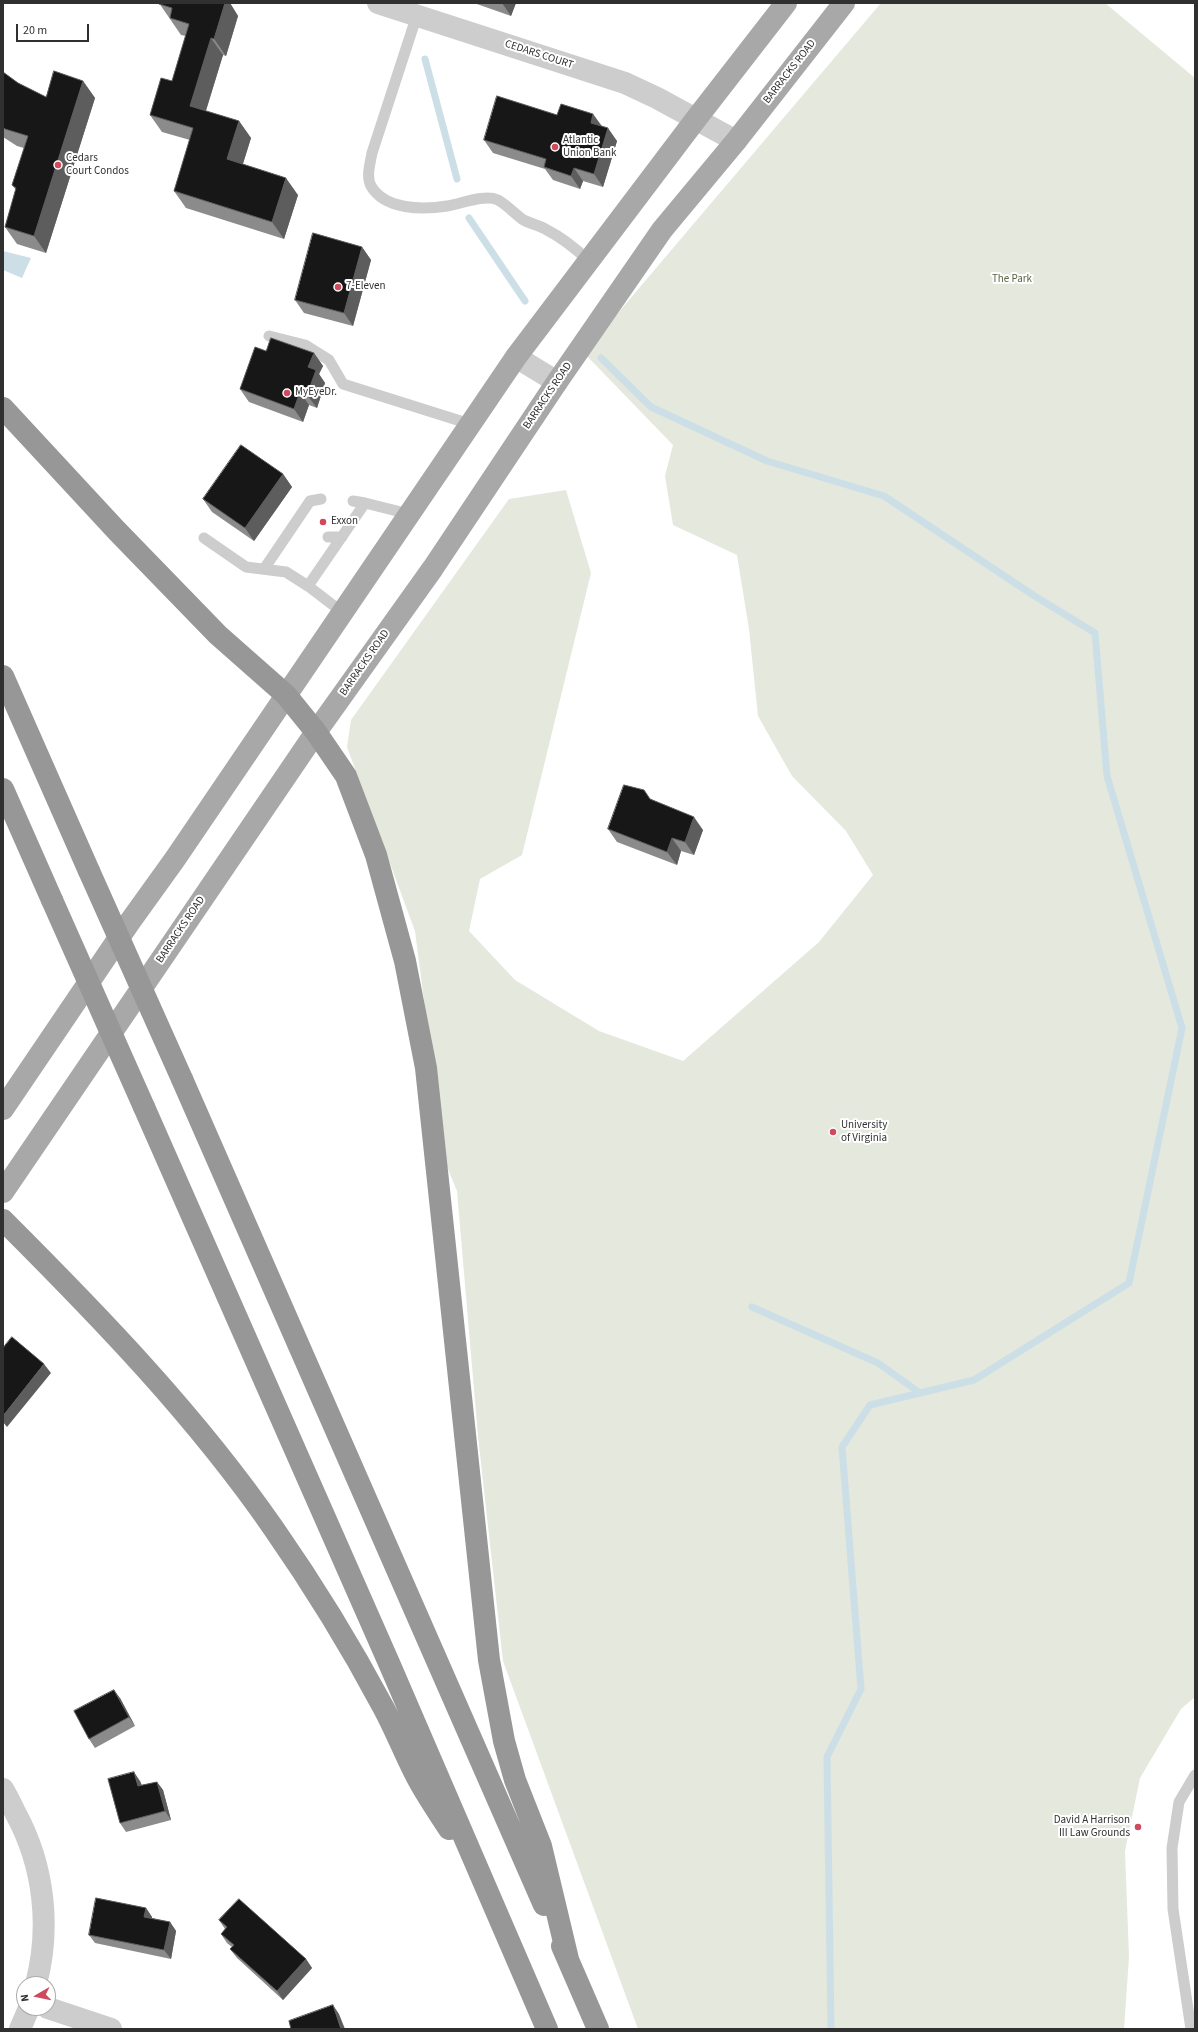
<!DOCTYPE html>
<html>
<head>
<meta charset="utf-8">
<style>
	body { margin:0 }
	#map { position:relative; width:1198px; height:2032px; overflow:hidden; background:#fff; font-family:"Source Sans 3",sans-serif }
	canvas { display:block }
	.frame { position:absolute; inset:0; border:4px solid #303030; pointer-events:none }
	.north { position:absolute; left:16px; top:1976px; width:40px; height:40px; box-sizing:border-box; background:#fff; border:1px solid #acacac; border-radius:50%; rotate:261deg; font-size:11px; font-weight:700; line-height:16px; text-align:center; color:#303030 }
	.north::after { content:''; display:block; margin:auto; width:14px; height:18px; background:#d04a5e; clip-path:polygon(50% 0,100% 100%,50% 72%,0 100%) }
	.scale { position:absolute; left:16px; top:24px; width:73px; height:18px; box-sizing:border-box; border:2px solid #303030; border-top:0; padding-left:5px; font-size:12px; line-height:14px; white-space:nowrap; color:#303030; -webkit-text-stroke:3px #fff; paint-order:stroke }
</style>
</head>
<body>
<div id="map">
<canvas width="1198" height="2032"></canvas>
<div class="frame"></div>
<div class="north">N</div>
<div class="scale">20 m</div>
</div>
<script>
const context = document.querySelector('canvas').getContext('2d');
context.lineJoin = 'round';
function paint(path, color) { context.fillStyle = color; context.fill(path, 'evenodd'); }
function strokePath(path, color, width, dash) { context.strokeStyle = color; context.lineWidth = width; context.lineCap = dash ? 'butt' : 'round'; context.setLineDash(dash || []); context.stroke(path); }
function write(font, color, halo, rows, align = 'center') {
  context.font = font + ' "Source Sans 3",sans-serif'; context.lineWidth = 4; context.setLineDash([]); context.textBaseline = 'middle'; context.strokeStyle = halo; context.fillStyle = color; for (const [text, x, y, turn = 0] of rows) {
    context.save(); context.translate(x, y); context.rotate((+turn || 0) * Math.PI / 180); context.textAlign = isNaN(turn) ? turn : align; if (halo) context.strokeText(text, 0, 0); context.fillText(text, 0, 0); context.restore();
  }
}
const green = new Path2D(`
	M 881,3 L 1105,3 L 1195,78 L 1195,1697 L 1181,1709 L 1140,1778 L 1125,1851 L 1129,1957 L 1124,2029 L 638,2029 L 503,1661 L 478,1436 L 457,1191 L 445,1162 L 415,931 L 347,747 L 351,720 L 509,499 L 566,490 L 591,573 L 522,855 L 480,879 L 469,931 L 515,980 L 599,1031 L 683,1061 L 819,942 L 873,875 L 846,831 L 792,776 L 758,716 L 749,629 L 737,555 L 673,525 L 665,476 L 673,445 L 584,353 Z`);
const water = new Path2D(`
	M 3,251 L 31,258 L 22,278 L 3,270 Z`);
const stream = new Path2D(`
	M 425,59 L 457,179
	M 469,218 L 525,301
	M 601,358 L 651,407 L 767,461 L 884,496 L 1033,595 L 1095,633 L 1107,776 L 1182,1028 L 1129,1283 L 974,1380 L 870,1405 L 842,1447 L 861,1689 L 827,1757 L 831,2029
	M 752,1307 L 878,1363 L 920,1393`);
const service = new Path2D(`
	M 417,15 L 372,153 C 370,164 366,177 371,186 C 385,210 423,210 447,206 C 461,204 484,194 498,200 C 507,205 514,213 522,219 C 530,224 539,225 547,230 C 563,238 576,249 589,261
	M 269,336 L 305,345 L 329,360 L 343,384 L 470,424
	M 353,501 L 365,503
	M 328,537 L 342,537
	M 204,538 L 246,567 L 286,572 L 308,586
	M 264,569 L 310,501 L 321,499
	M 342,612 L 308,586 L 365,503 L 409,514
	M 1191,2029 L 1173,1909 L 1172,1848 L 1179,1802 L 1195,1775`);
const minor = new Path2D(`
	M 378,3 L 625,83 L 657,98 L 736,141
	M 516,357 L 557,382
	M 3,1789 C 8,1797 12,1806 16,1814 C 44,1866 51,1927 36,1984
	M 48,2008 L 111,2029
	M 20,2029 L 29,2008`);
const primary = new Path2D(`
	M 3,1109 L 129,923 L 175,859 L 516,357 L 696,119 L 786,3
	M 3,1192 L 316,732 L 433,568 L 557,382 L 662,230 L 736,141 L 844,3`);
const motorway = new Path2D(`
	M 3,408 L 117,531 L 218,635 L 286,695 L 316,732 L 346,776 L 376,855 L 405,961 L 426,1068 L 489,1660 L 504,1741 L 515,1780 L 541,1846 L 568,1959
	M 3,676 L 89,871
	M 3,789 L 52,900
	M 182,1079 L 544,1905
	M 144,1107 L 389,1663 L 547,2029
	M 3,1220 C 100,1317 196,1416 274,1529 C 313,1585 350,1645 382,1705 C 396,1730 406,1758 420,1783 C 429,1799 439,1814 449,1829
	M 562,1946 L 598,2029`);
const motorwayBridge = new Path2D(`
	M 89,871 L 182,1079
	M 52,900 L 144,1107`);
const wall = new Path2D(`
	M 159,3 L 230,3 L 238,16 L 226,56 L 223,55 L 206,111 L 239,121 L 251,138 L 243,164 L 298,195 L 284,239 L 186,208 L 174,191 L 190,140 L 162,132 L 150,115 L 172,81 L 186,36 L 181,35 Z
	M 474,3 L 516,3 L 511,16 Z
	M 3,72 L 18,83 L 46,97 L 83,81 L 95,98 L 46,253 L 17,244 L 5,227 L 16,190 L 12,185 L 24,148 L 17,146 L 3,137 Z
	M 593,114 L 602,126 L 617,141 L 603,187 L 583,181 L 580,189 L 553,180 L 545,169 L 493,153 L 484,140 L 557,115 Z
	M 362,247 L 371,260 L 353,326 L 304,313 L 295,300 Z
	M 266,351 L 314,353 L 323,366 L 319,374 L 325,383 L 317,408 L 309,405 L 303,422 L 249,402 L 240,389 Z
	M 283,474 L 292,487 L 254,541 L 212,512 L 203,499 Z
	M 650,799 L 703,830 L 694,855 L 681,851 L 677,865 L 617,842 L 608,829 Z
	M 120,1698 L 135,1726 L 95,1748 L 89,1739 Z
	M 140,1781 L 142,1785 L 157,1782 L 163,1790 L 171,1820 L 126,1832 L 120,1823 Z
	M 146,1908 L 152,1917 L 152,1918 L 170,1922 L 176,1931 L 171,1959 L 95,1943 L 89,1935 Z
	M 219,1920 L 306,1959 L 312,1968 L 283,2000 L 237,1958 L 230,1949 L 232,1947 L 227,1943 L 221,1934 L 225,1929 Z`);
const shadedWall = new Path2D(`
	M 225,3 L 230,3 L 238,16 L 226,56 L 214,39 Z
	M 502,3 L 516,3 L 511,16 Z
	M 211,38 L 223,55 L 202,123 L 190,106 Z
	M 83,81 L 95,98 L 46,253 L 34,236 Z
	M 593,114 L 602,127 L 591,123 Z
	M 239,121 L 251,138 L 239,176 L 227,159 Z
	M 608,128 L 617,141 L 603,187 L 594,174 Z
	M 574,168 L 583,181 L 580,189 L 571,176 Z
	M 286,178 L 298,195 L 284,239 L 272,222 Z
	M 362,247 L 371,260 L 353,326 L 344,313 Z
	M 314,353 L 323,366 L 319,374 L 325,383 L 317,408 L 307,395 L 308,367 Z
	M 300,392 L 309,405 L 303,422 L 294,409 Z
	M 283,474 L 292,487 L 254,541 L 245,528 Z
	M 694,817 L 703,830 L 694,855 L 685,842 Z
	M 672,838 L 681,851 L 677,865 L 667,852 Z
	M 44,1364 L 51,1373 L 7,1427 L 3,1422 L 3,1416 Z
	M 114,1690 L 120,1698 L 135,1726 L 129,1717 Z
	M 134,1772 L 140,1781 L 144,1795 L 138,1786 Z
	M 157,1782 L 163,1790 L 171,1820 L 165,1811 Z
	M 146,1908 L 152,1917 L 151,1926 L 144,1917 Z
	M 170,1922 L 176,1931 L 171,1959 L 164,1950 Z
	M 306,1959 L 312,1968 L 283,2000 L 277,1991 Z
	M 333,2005 L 339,2014 L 345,2029 L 341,2029 Z`);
const building = new Path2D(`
	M 159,3 L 225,3 L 214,39 L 211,38 L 190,106 L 239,121 L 227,159 L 286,178 L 272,222 L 174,191 L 193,128 L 150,115 L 161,78 L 172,81 L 189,24 L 170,18 L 172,8 L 159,4 Z
	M 54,71 L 83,81 L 34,236 L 5,227 L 16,188 L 12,185 L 28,136 L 5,129 L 3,127 L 3,72 L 18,83 L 46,97 Z
	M 497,96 L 557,115 L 561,104 L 593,114 L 591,123 L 608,128 L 594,174 L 574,168 L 571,176 L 544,167 L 546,159 L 484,140 Z
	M 313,233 L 362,247 L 344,313 L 295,300 Z
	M 271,338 L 314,353 L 308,367 L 316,370 L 307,395 L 300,392 L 294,409 L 240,389 L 255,347 L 266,351 Z
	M 241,445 L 283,474 L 245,528 L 203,499 Z
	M 624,785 L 644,790 L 650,799 L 694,817 L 685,842 L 672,838 L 667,852 L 608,829 Z
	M 12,1337 L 44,1364 L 3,1416 L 3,1348 Z
	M 114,1690 L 129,1717 L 89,1739 L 74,1711 Z
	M 134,1772 L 138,1786 L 157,1782 L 165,1811 L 120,1823 L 108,1779 Z
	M 96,1898 L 146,1908 L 144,1917 L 170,1922 L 164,1950 L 89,1935 Z
	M 239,1899 L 306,1959 L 277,1991 L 230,1949 L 234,1945 L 221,1934 L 227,1927 L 219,1920 Z
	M 333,2005 L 341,2029 L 291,2029 L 289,2021 Z`);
const markers = [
	[555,147,4,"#d04a5e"],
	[58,165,4,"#d04a5e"],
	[338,287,4,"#d04a5e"],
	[287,393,4,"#d04a5e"],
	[323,522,4,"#d04a5e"],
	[833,1132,4,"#d04a5e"],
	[1138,1827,4,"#d04a5e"]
];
const streetNames = [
	["CEDARS COURT",539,55,18],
	["BARRACKS ROAD",790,72,-52],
	["BARRACKS ROAD",548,396,-56],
	["BARRACKS ROAD",365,663,-55],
	["BARRACKS ROAD",181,930,-56]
];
const poiNames = [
	["Atlantic",563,141],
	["Union Bank",563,154],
	["Cedars",66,159],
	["Court Condos",66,172],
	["7-Eleven",346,287],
	["MyEyeDr.",295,393],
	["Exxon",331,522],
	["University",841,1126],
	["of Virginia",841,1139],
	["David A Harrison",1130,1821,"right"],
	["III Law Grounds",1130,1834,"right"]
];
const parkNames = [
	["The Park",1012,280]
];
paint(green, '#e4e8dd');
paint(water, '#ccdfe7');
strokePath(stream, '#ccdfe7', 7);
strokePath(service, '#cdcdcd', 11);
strokePath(minor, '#cdcdcd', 22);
strokePath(primary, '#a8a8a8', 22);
strokePath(motorway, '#979797', 22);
strokePath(motorwayBridge, '#979797', 22);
paint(wall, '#8b8b8b');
paint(shadedWall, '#5d5d5d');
paint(building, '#171717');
strokePath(building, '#5d5d5d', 1);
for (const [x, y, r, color] of markers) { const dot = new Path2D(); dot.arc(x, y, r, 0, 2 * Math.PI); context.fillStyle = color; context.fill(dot); strokePath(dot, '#fff', 1.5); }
write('11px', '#303030', '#fff', streetNames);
write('11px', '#303030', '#fff', poiNames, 'left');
write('11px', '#576743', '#fff', parkNames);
</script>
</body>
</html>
